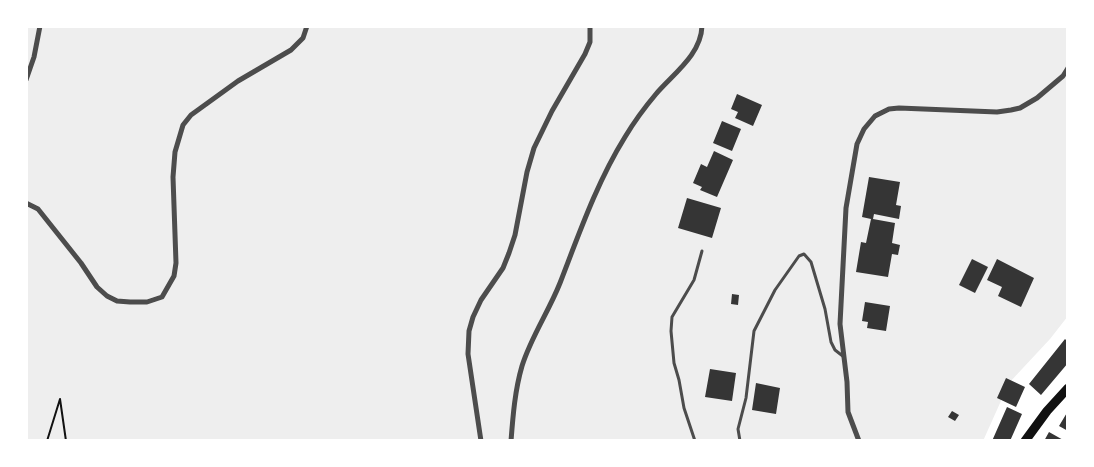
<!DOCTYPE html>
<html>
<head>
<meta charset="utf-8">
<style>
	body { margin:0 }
	#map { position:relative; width:1094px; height:467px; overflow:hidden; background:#fff; font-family:Cabin,sans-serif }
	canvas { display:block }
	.frame { position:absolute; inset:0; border:28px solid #fff; pointer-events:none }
</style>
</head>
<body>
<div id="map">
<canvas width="1094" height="467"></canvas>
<div class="frame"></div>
</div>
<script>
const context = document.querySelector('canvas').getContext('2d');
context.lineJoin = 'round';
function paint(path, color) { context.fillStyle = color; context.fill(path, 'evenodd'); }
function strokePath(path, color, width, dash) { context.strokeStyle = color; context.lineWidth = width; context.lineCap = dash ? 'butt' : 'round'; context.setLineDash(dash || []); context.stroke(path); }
const green = new Path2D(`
	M 26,26 L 1068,26 L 1068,316 L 1050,339 L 1009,383 L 983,441 L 26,441 Z`);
const building = new Path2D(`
	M 737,94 L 762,105 L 753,126 L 735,118 L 738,112 L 731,109 Z
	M 722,121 L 741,129 L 732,151 L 713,143 Z
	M 714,151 L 733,160 L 717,197 L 700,190 L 702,187 L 693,183 L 701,164 L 707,167 Z
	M 869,177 L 900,182 L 896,205 L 901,206 L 899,219 L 874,214 L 873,219 L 895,223 L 892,243 L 900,245 L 898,255 L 892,254 L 888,277 L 856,272 L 861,242 L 866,243 L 871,219 L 862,217 Z
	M 687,198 L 721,208 L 712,238 L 678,228 Z
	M 972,259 L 988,267 L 975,293 L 959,285 Z
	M 997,259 L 1034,278 L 1021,307 L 998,296 L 1002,287 L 987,280 Z
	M 732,294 L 739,295 L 738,305 L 731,304 Z
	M 865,302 L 890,306 L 886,331 L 867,328 L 868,322 L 862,321 Z
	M 1065,339 L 1068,342 L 1068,363 L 1041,395 L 1029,384 Z
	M 710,369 L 736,373 L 732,401 L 705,397 Z
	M 1006,378 L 1025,387 L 1016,407 L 997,398 Z
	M 756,383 L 780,388 L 776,414 L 752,410 Z
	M 1007,407 L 1022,414 L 1010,441 L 992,441 Z
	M 952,411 L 959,415 L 955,421 L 948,417 Z
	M 1068,411 L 1068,431 L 1059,426 Z
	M 1049,432 L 1065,441 L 1044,441 Z`);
const path = new Path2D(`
	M 47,441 L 60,399 L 66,441`);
const service = new Path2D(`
	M 695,441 L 684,408 L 679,380 L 674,363 L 671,331 L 672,317 L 694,280 L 702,251
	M 740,441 L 738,429 L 746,398 L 754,331 L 775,290 L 799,256 L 804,254 L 811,262 L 825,309 L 831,342 L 835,350 L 844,357`);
const minor = new Path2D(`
	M 26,80 L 34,57 L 40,26
	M 26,203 L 38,209 L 81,263 L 97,287 L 107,296 L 117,301 L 130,302 L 147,302 L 162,297 L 174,276 L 176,263 L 173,177 L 175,152 L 183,125 L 191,115 L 238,81 L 291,50 L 303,38 L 307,26
	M 481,441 L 468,354 L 469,331 L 473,317 L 481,300 L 503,268 L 509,253 L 515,235 L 527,172 L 534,148 L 552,111 L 585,54 L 590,42 L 590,26
	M 511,441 C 513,415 515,390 522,366 C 531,337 549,311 560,283 C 579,234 597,182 625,137 C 634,122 645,107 656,94 C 673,74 701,55 702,26
	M 859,441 L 848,412 L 847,382 L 840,324 L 846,208 L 857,144 L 864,129 L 875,116 L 889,109 L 899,108 L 997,112 L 1011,110 L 1020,108 L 1037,98 L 1063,76 L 1068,68`);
const secondary = new Path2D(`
	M 1025,441 L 1047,411 L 1068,388`);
paint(green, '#eee');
paint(building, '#353535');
strokePath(path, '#111', 2);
strokePath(service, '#4c4c4c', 3);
strokePath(minor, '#4c4c4c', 5);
strokePath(secondary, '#111', 9);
</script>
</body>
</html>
